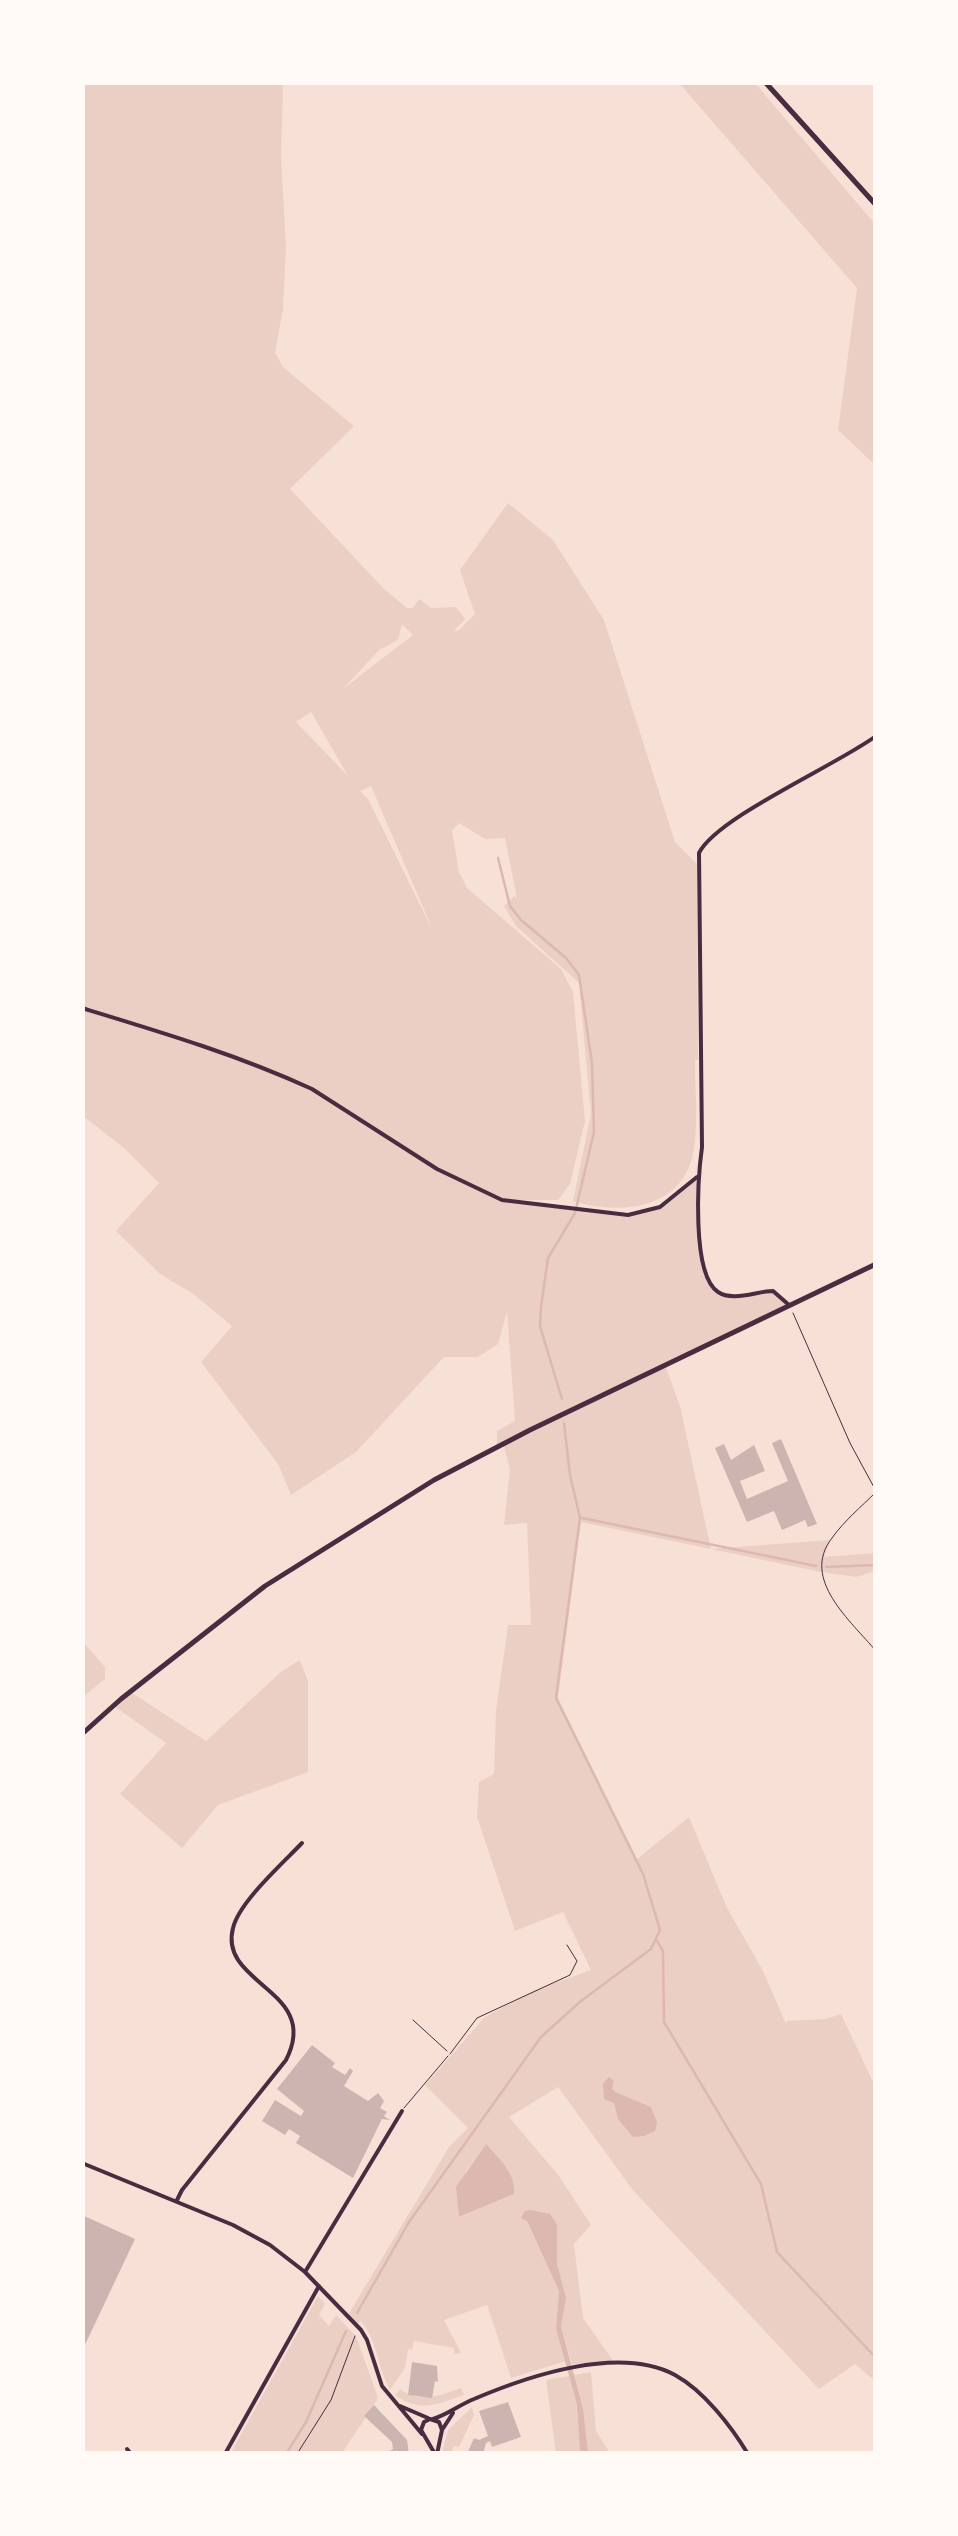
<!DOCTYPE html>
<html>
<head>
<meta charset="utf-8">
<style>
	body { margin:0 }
	#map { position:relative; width:958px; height:2536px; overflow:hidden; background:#f7e1d7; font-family:"Titillium Web",sans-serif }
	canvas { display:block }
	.frame { position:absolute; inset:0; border:85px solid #fffaf5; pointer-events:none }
</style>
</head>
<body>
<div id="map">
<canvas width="958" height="2536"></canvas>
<div class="frame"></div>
</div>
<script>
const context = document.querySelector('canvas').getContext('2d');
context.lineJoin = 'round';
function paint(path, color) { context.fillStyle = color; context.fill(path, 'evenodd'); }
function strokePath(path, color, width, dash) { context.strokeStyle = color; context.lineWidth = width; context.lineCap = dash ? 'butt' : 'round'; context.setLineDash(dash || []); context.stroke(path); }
const green = new Path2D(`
	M 82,83 L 283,83 L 281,158 L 286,246 L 283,309 L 275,353 L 283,367 L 354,426 L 290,489 L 384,589 L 407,608 L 413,608 L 419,599 L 431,608 L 456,607 L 465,619 L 454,631 L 458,631 L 475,614 L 460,570 L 508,503 L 553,540 L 604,620 L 675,842 L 697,864 L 698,1060 L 695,1060 C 695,1090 699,1124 693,1154 C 681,1211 618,1215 573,1201 L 591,1114 L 579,983 L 516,926 L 504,906 L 514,896 L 517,898 L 505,838 L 485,839 L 459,823 L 452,830 L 459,872 L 467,888 L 561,969 L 573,992 L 585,1121 L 570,1184 L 558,1200 L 513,1200 L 628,1215 L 660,1207 L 697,1177 C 704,1205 690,1284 725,1295 C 738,1299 759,1293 773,1291 L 789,1305 L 665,1365 L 680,1406 L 711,1549 L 830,1540 L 824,1557 L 875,1553 L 875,1571 L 856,1577 L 821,1572 L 581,1522 L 558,1698 L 637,1859 L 689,1817 L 727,1908 L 763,1971 L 786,2024 L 787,2021 L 826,2019 L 841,2014 L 875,2086 L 875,2381 L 855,2364 L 819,2389 L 632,2189 L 558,2087 L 509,2117 L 559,2176 L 591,2225 L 574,2244 L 583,2318 L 614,2362 L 572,2364 L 561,2326 L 565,2298 L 557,2264 L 557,2225 L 527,2221 L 559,2291 L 556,2329 L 566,2361 L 511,2378 L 487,2305 L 444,2320 L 461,2353 L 454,2354 L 454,2348 L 414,2341 L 412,2350 L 408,2349 L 405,2368 L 390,2390 C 377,2367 378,2342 361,2321 L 356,2325 L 348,2315 L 449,2147 L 468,2128 L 425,2085 L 485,2017 L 535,1990 L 591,1970 L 563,1912 L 515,1931 L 477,1817 L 479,1782 L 494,1774 L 496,1710 L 508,1625 L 531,1625 L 527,1523 L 504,1525 L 510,1469 L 503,1443 L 497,1446 L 497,1431 L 515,1421 L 507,1312 L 498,1344 L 478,1357 L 444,1357 L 356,1452 L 291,1495 L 278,1464 L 201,1362 L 232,1326 L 192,1293 L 160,1274 L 116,1231 L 159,1183 L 124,1148 L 83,1116 ZM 402,624 L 413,635 L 344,688 L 379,650 L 398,640 ZM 311,712 L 348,776 L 296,722 ZM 371,786 L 431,926 L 431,927 L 368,799 L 360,791 ZM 486,2145 L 514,2194 L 460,2217 L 466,2171 Z
	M 679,83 L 755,83 L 875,224 L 875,465 L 838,430 L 857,288 Z
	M 83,1642 L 105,1667 L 105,1679 L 83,1697 Z
	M 300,1660 L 308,1681 L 308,1772 L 218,1805 L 182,1848 L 120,1794 L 166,1743 L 114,1706 L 129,1691 L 206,1741 L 282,1671 Z
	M 318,2296 L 325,2304 L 319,2315 L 329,2326 L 336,2315 L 356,2336 L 378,2398 L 374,2405 L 342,2453 L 230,2454 Z
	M 591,2372 L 596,2431 L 610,2453 L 556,2453 L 546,2380 Z
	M 461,2388 L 464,2395 C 438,2404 419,2413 395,2395 L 400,2389 C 420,2404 441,2395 461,2388 Z
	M 472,2407 L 474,2415 L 459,2447 L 454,2446 L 451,2453 L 442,2453 L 448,2430 Z`);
const water = new Path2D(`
	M 609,2077 L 614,2081 L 612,2088 L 615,2092 L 651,2107 L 657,2122 L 655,2131 L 644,2136 L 633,2137 L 618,2119 L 614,2103 L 604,2099 L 603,2084 Z
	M 486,2144 C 499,2159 516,2173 514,2194 L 459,2217 L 456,2187 Z
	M 530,2210 L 550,2214 L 557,2225 L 557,2264 L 566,2298 L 561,2326 L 583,2409 L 588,2453 L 580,2450 L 577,2404 L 556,2329 L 559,2291 L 527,2221 L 521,2218 L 525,2211 Z`);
const stream = new Path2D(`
	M 498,858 L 510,906 L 521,920 L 566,958 L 579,975 L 592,1063 L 594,1132 L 575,1213 L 548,1258 L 541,1307 L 540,1326 L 562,1399
	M 582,1518 L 816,1566
	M 826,1567 L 876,1565
	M 657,1941 L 663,1951 L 664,2022 L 761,2184 L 777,2252 L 876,2358
	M 357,2313 L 409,2222 L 541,2037 L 581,2001 L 651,1949 L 660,1930 L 643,1874 L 556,1698 L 580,1518 L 570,1475 L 564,1423
	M 286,2454 L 306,2422 L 346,2331`);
const building = new Path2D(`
	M 781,1439 L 817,1524 L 808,1527 L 805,1520 L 782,1530 L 774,1511 L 747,1522 L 715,1448 L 724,1444 L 731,1460 L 754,1445 L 765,1471 L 740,1481 L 747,1499 L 788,1481 L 772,1443 Z
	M 312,2045 L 335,2063 L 332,2067 L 345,2075 L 350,2068 L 353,2071 L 344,2086 L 368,2101 L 378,2093 L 384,2101 L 380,2108 L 387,2112 L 384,2116 L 390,2120 L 382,2119 L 353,2178 L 296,2143 L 300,2136 L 289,2129 L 285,2135 L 262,2121 L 275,2100 L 301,2116 L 304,2111 L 277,2089 Z
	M 82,2215 L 135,2239 L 82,2351 Z
	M 412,2362 L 437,2366 L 438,2382 L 435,2381 L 432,2398 L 408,2395 Z
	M 508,2402 L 521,2437 L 492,2447 L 490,2441 L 486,2443 L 483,2454 L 467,2454 L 474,2438 L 479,2440 L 488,2436 L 479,2411 Z
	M 374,2405 L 407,2440 L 409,2454 L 385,2454 L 393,2449 L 392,2442 L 364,2416 Z`);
const path = new Path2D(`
	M 793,1313 L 850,1443 L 876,1491
	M 876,1492 C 861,1507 844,1521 832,1538 C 800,1579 851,1621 876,1651
	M 874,2002 L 876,2001
	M 297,2454 L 331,2400 L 355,2336`);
const service = new Path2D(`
	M 413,2020 L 447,2051
	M 450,2054 L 477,2018 L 570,1975 L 577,1961 L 567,1945
	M 404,2108 L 448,2056`);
const minor = new Path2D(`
	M 82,1008 C 161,1032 238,1055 312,1089 L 437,1169 L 502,1200 L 628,1215 L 660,1207 L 697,1177
	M 789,1305 L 773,1291 C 757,1291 733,1302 718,1292 C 691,1274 698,1176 702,1147 L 699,853 C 717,817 837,765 876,736
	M 82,2163 L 233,2225 L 270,2245 L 305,2272 L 361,2330 L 367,2340 L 382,2386 L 422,2434
	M 177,2200 L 182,2190 L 286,2060 C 322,1990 218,1985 233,1928 C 239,1902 283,1863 302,1843
	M 305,2272 L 402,2111
	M 400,2406 L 428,2418
	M 433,2419 C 449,2414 459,2405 474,2399 C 528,2376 619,2345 675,2375 C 704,2391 731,2426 748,2454
	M 442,2430 L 453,2413
	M 127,2449 L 131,2454
	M 225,2454 L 319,2286
	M 435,2454 L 421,2430 L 424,2422 L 430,2419 L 439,2422 L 442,2430 L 437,2454
	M 864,2454 L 864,2453`);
const secondary = new Path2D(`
	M 765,82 L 876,205`);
const primary = new Path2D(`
	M 82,1734 L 121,1699 L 265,1586 L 434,1480 L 530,1430 L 876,1264`);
paint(green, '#ebcfc5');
paint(water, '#dcb8b0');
strokePath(stream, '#dcb8b0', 2.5);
paint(building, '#ccb4b1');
strokePath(path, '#4a2c40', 1);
strokePath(service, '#4a2c40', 1);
strokePath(minor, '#4a2c40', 4);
strokePath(secondary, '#4a2c40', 5);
strokePath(primary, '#4a2c40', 5);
</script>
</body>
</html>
